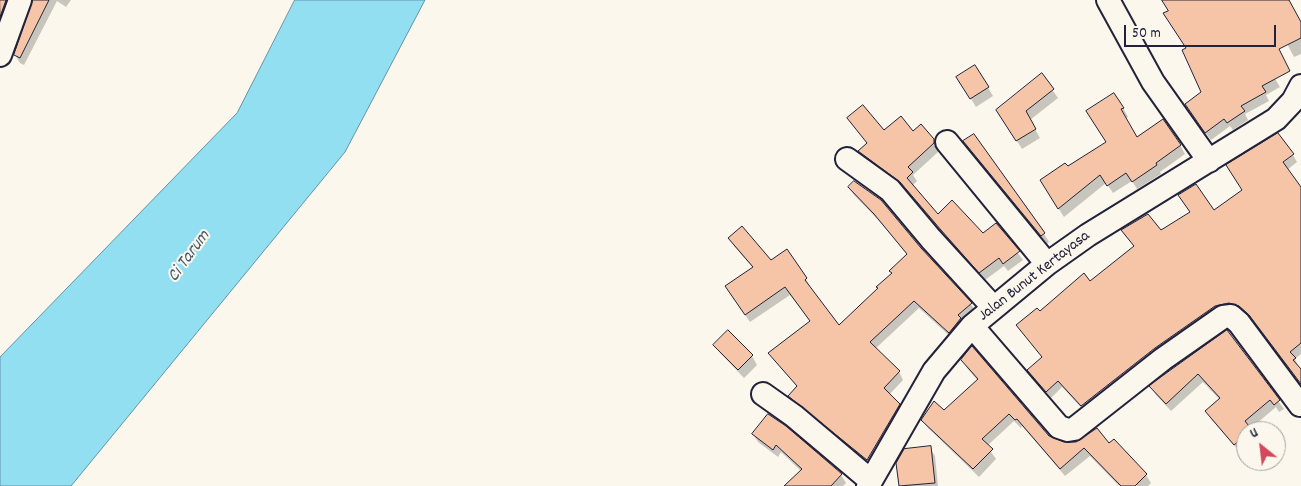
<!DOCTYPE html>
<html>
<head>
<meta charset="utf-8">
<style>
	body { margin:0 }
	#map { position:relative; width:1301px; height:486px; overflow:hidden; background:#fbf7ec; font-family:Dekko,sans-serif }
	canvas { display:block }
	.north { position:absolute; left:1236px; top:421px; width:50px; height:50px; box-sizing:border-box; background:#fbf7ec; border:1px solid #a4a2a5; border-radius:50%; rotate:331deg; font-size:14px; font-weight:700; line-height:20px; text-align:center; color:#22223b }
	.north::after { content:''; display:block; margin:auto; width:18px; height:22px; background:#d1495b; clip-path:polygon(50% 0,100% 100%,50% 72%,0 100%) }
	.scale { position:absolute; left:1124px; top:25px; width:152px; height:22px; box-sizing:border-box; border:2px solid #22223b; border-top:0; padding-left:6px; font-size:15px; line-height:18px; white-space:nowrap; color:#22223b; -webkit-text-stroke:4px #fbf7ec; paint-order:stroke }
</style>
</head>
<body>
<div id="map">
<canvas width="1301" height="486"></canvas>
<div class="north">U</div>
<div class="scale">50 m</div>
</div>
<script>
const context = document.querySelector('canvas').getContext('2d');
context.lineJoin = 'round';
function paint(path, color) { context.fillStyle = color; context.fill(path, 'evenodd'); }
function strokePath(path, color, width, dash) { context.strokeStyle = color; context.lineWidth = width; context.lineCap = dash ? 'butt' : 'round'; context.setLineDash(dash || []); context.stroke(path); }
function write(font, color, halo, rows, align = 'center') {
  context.font = font + ' Dekko,sans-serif'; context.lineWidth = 4; context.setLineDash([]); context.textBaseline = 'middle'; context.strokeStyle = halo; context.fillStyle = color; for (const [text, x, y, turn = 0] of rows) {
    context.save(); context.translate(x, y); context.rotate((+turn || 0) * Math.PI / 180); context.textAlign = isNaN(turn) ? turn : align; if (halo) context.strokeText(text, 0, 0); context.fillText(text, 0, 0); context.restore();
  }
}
const water = new Path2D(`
	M 295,0 L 425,0 L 345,152 L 71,486 L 0,486 L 0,357 L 237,113 Z`);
const shadow = new Path2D(`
	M 0,0 L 8,0 L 10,5 L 0,34 Z
	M 34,0 L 71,0 L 66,7 L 57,1 L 24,65 L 20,63 L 15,55 Z
	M 1164,0 L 1227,0 L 1280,87 L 1266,95 L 1269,101 L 1245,114 L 1248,120 L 1233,130 L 1230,126 L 1211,140 L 1191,113 L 1203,93 L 1187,49 Z
	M 1264,0 L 1289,0 L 1301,24 L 1301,54 L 1294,57 Z
	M 975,66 L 993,96 L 976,107 L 958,77 Z
	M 1042,75 L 1058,98 L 1030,120 L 1040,138 L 1022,149 L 1003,119 Z
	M 1123,108 L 1128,117 L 1125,119 L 1137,139 L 1180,145 L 1185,154 L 1160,172 L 1161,174 L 1137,189 L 1132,181 L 1113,193 L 1106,183 L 1064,217 L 1046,189 L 1067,168 L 1107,142 L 1087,112 Z
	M 849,119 L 883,132 L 913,133 L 933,140 L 939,149 L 938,152 L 913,175 L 917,181 L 912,186 L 938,216 L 983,234 L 996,225 L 1023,260 L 1008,271 L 1004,266 L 985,280 L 947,239 L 906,190 L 864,159 L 860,151 L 868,144 Z
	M 973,136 L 1044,234 L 1049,242 L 1047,244 L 970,150 L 965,142 Z
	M 1293,155 L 1297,162 L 1287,170 L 1301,189 L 1301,354 L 1295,359 L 1301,371 L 1301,384 L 1255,322 L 1240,310 L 1086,413 L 1062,387 L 1051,398 L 1029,370 L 1045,362 L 1040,313 L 1090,283 L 1134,247 L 1123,230 L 1160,231 L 1214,212 Z
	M 849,188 L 920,249 L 971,304 L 976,312 L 954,340 L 919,308 L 875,349 L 899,372 L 903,380 L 889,395 L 899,405 L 904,413 L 871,467 L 794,404 L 789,396 L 798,387 L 775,361 L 770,354 L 811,322 L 790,295 L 750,322 L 731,294 L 753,268 L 734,246 L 730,238 L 806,279 L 810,287 L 839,327 L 893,274 L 891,271 L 908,255 L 880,222 L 854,195 Z
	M 728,331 L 752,356 L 757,365 L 744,378 L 720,353 L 715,345 Z
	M 1227,332 L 1284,409 L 1279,412 L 1276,407 L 1250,429 L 1251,431 L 1246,431 L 1246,447 L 1240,452 L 1211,419 L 1207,411 L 1220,400 L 1203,382 L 1171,411 L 1156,395 L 1151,387 Z
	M 962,360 L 1049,437 L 1064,444 L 1109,445 L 1113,441 L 1146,475 L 1151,483 L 1148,486 L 1119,486 L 1090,456 L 1065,476 L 1022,426 L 1021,428 L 1014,421 L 987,446 L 996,459 L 979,477 L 928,428 L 923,420 L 944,412 L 978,381 L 967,368 Z
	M 785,427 L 841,475 L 846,483 L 843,486 L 786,486 L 801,471 L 781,452 L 778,457 L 758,442 L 753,434 Z
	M 930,448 L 935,456 L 938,486 L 900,486 L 898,463 Z`);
const building = new Path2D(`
	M 0,0 L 6,0 L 0,17 Z
	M 33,0 L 49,0 L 20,58 L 14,55 Z
	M 1162,0 L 1289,0 L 1301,22 L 1301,38 L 1279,49 L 1290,71 L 1262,86 L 1266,92 L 1241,106 L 1245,111 L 1227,123 L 1224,119 L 1205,133 L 1185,104 L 1201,92 L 1182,50 L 1186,48 L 1163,13 L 1168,11 Z
	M 975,65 L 989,87 L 970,99 L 956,77 Z
	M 1042,73 L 1054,89 L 1026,111 L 1036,129 L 1016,141 L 996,110 Z
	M 1114,93 L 1124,108 L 1121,109 L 1137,137 L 1163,119 L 1181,145 L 1156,163 L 1157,165 L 1132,182 L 1126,173 L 1107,186 L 1100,175 L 1058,209 L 1040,180 L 1065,163 L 1068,166 L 1106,142 L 1086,111 Z
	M 863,105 L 884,130 L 901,116 L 913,131 L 921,124 L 934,139 L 934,143 L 908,167 L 913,172 L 907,178 L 938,214 L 952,200 L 983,233 L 996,223 L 1020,251 L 1003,264 L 999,258 L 979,273 L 941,230 L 900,182 L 858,151 L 867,143 L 847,118 Z
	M 1278,133 L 1294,154 L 1283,162 L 1301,187 L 1301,343 L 1290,352 L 1296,358 L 1293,360 L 1301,369 L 1301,384 L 1249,315 L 1239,306 L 1229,303 L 1215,306 L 1155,348 L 1081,406 L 1058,381 L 1046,392 L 1027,370 L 1042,357 L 1016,325 L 1037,308 L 1040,311 L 1084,273 L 1090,281 L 1134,246 L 1121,230 L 1148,214 L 1161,230 L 1190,212 L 1178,195 L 1196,184 L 1214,210 L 1242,190 L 1226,165 Z
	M 974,134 L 1045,233 L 1041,236 L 963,141 Z
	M 854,181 L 881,200 L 921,248 L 972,303 L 958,315 L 961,318 L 949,333 L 914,301 L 870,342 L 900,371 L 884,388 L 900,404 L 867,460 L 788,396 L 797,386 L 768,353 L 810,321 L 785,287 L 745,315 L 725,286 L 753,267 L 728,238 L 742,226 L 771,260 L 787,249 L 807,278 L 805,280 L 839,325 L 878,288 L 876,287 L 892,273 L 889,271 L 907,254 L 874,214 L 848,187 Z
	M 728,330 L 753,355 L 738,370 L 713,345 Z
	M 1227,330 L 1280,400 L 1274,405 L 1270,400 L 1245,421 L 1252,430 L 1246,431 L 1246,435 L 1234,445 L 1205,411 L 1220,398 L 1198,374 L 1166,404 L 1149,386 Z
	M 972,346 L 1049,436 L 1064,442 L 1076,442 L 1097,428 L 1109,443 L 1114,439 L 1147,474 L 1135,486 L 1121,486 L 1084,448 L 1060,469 L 1017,419 L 1015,420 L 1009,414 L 982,439 L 993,449 L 973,469 L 921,420 L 934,401 L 944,410 L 978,379 L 961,360 Z
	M 768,414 L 786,426 L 842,474 L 831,486 L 784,486 L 802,469 L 776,445 L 773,450 L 752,434 Z
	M 931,446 L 935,483 L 899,486 L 896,463 L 904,449 Z`);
const minor = new Path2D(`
	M 1108,0 L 1153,82 L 1209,161
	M 0,55 L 20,0
	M 947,142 L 1047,264
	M 847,159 L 890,190 L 931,239 L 994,308
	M 972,326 L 1059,427 L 1068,430 L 1074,429 L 1163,359 L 1223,317 L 1231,316 L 1239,323 L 1300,405
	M 763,394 L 794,416 L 871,481
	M 868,486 L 934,371 L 972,326 L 1047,264 L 1088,235 L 1276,119 L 1293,101 L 1301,86`);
const streetNames = [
	["Jalan Bunut Kertayasa",1035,277,-38]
];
const waterNames = [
	["Ci Tarum",190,257,-54]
];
paint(water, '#91dff0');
strokePath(water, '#6593a8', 1);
paint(shadow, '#0003');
paint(building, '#f6c4a6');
strokePath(building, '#22223b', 1);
strokePath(minor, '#22223b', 26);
strokePath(minor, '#fbf7ec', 22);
write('16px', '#22223b', '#fbf7ec', streetNames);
write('italic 18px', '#435b71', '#fbf7ec', waterNames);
</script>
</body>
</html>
